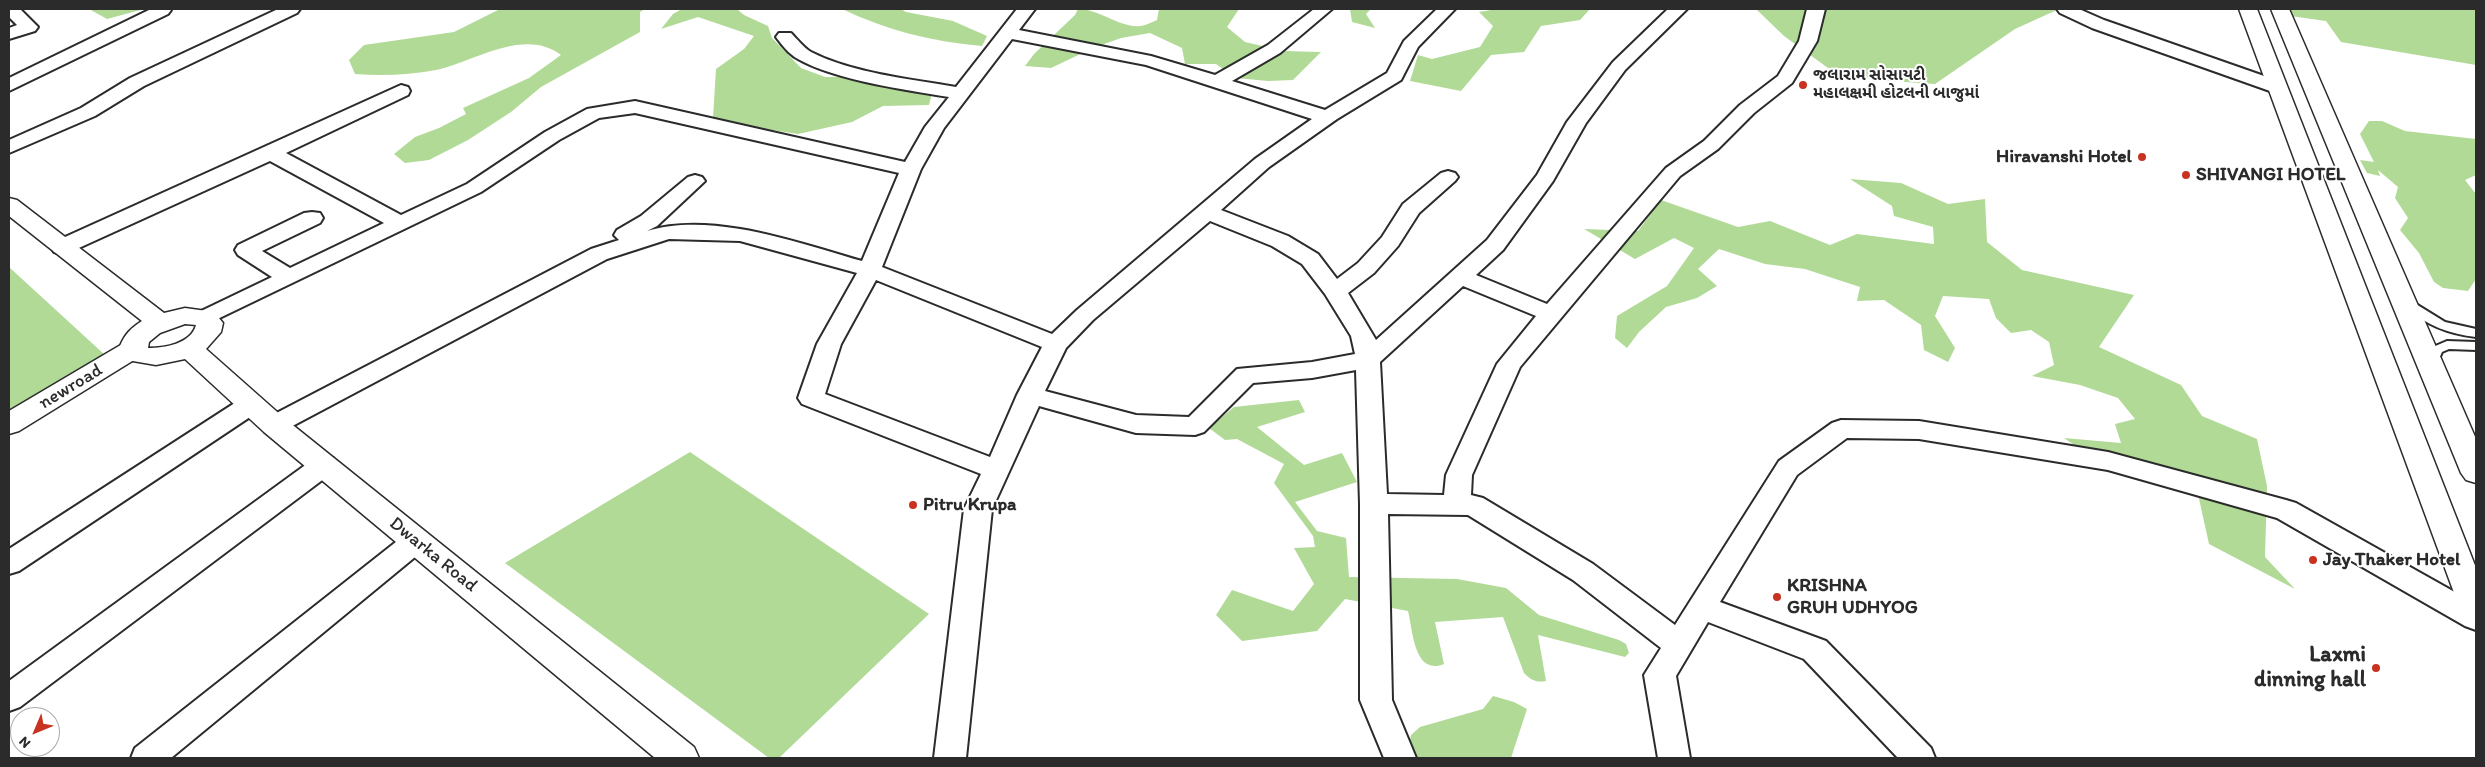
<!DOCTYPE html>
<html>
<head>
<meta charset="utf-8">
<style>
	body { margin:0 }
	#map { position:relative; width:2485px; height:767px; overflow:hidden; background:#fff; font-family:Itim,sans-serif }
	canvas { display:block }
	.frame { position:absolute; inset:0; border:10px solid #2b2b2b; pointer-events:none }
	.north { position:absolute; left:10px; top:707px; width:50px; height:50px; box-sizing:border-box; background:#fff; border:1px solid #aaa; border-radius:50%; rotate:225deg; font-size:14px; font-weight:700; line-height:20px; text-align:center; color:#2b2b2b }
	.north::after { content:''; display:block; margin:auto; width:18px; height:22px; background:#c8321e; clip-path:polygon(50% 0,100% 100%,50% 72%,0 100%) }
</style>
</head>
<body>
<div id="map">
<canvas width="2485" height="767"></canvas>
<div class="frame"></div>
<div class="north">N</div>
</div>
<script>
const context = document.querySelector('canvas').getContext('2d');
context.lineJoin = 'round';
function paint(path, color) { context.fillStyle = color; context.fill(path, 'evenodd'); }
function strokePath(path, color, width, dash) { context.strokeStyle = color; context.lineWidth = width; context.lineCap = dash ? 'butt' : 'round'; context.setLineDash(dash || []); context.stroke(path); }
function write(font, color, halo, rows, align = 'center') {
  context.font = font + ' Itim,"Noto Sans Gujarati",sans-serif'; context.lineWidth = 4; context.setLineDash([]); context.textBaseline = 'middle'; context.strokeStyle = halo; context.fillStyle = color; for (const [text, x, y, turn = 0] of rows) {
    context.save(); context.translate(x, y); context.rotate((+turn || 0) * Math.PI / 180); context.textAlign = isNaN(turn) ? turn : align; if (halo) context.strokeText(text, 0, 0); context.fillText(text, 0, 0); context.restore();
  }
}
const green = new Path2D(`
	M 89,9 L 144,9 L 107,19 Z
	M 500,9 L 645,9 L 640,12 L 640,32 L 541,87 L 511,112 L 468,140 L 429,160 L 405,163 L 394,154 L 415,137 L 439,128 L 466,114 L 463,108 L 529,78 L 561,55 C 524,27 474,62 436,70 C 409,75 383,76 355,74 L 349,60 L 364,45 L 454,32 Z
	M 682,9 L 737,9 L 744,15 L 768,26 L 772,38 L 801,68 L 825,77 L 860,77 L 932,93 L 929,105 L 883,106 L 852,122 L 798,134 L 745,126 L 713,118 L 716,69 L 744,49 L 754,36 L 698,17 L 661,29 L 673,14 Z
	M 842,9 L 901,9 L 906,12 L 953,21 L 987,36 L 982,46 C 933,42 886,30 842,9 Z
	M 1078,9 C 1100,9 1119,28 1141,26 C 1146,25 1152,22 1157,20 L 1159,9 L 1239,9 L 1227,27 L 1245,42 L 1284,51 L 1321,52 L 1293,80 L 1268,81 L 1236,78 L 1216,64 L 1185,64 L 1182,48 L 1150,33 L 1121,38 L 1093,48 L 1051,68 L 1025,66 L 1034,54 L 1075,15 Z
	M 1350,9 L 1371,9 L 1366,14 L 1375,28 L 1352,22 Z
	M 1497,9 L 1590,9 L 1580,20 L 1541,26 L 1524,52 L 1491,55 L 1461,91 L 1410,81 L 1418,55 L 1432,59 L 1480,47 L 1493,26 L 1479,12 Z
	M 1756,9 L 2059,9 L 2015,29 L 1935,84 L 1875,80 L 1828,68 L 1784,36 Z
	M 2281,9 L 2476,9 L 2476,65 L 2341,42 L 2326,21 L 2283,15 Z
	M 2369,121 L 2382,121 L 2405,131 L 2476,139 L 2476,175 L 2465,180 L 2476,194 L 2476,279 L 2468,291 L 2443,288 L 2434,282 L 2419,253 L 2400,230 L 2408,218 L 2395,198 L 2398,187 L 2378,170 L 2380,176 L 2367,173 L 2360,160 L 2374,162 L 2360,134 Z
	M 1850,179 L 1901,183 L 1948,204 L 1985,199 L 1987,242 L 2022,270 L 2134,295 L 2099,347 L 2181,385 L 2202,416 L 2257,439 L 2267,486 L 2265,557 L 2295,589 L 2209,544 L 2196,485 L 2083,451 L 2064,438 L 2121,443 L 2115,424 L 2135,419 L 2118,398 L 2080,385 L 2032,376 L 2054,365 L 2049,342 L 2031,330 L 2011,333 L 1996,318 L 1989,299 L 1943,296 L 1935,316 L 1955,348 L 1948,362 L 1924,350 L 1921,325 L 1884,300 L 1857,301 L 1860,287 L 1805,269 L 1765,264 L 1719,249 L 1698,269 L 1717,286 L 1697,298 L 1666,307 L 1639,332 L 1627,348 L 1615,338 L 1617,316 L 1667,286 L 1694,248 L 1674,238 L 1635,259 L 1584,229 L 1638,231 L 1661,200 L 1738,227 L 1770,221 L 1830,245 L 1857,234 L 1934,244 L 1933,227 L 1894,216 L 1892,206 Z
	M 9,267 L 105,355 L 9,410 Z
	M 1299,400 L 1305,412 L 1257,427 L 1304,465 L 1342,453 L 1357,482 L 1295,502 L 1317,531 L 1346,538 L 1349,577 L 1457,579 L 1506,588 L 1539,615 L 1619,640 L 1626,644 L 1629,653 L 1625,657 L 1538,635 L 1546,681 C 1536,683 1531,680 1524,673 L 1503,617 L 1435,622 L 1444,664 C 1414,676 1413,631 1408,611 L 1345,599 L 1317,631 L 1242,641 L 1216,615 L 1232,590 L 1293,611 L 1314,584 L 1294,548 L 1315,547 L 1313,536 L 1274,483 L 1284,464 L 1237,439 L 1225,440 L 1209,428 L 1234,407 Z
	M 690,452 L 929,614 L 779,758 L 769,758 L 505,563 Z
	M 1493,696 L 1514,702 L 1527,709 L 1511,758 L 1414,758 L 1409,746 L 1411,735 L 1420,727 L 1483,709 Z`);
const service = new Path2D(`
	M 2411,301 L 2445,322 L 2476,329 L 2476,337 C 2450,334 2427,326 2407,308 L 2405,305 Z
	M 2447,341 L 2476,342 L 2476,350 L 2449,349 L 2442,352 L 2435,368 L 2427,368 L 2425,365 L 2433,347 Z`);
const minor = new Path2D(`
	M 9,9 L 20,9 L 38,27 L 35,31 L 9,39 L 9,28 L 17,25 L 9,17 Z
	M 151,9 L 171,10 L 168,14 L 9,91 L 9,78 Z
	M 278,9 L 300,9 L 297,13 L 144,86 L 95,116 L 9,153 L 9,140 L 81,108 L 130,78 Z
	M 1017,9 L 1035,9 L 1019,30 L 1151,56 L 1215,75 L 1268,45 L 1314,9 L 1332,9 L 1280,53 L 1232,81 L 1325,110 L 1387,73 L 1404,41 L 1437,9 L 1455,9 L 1418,47 L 1401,80 L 1337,119 L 1269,167 L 1221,210 L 1288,236 L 1318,254 L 1337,279 L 1358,263 L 1382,237 L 1403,204 L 1441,173 L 1448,171 L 1455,173 L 1458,177 L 1455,181 L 1419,213 L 1398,246 L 1374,273 L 1348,293 L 1376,340 L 1487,240 L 1537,175 L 1567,122 L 1613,62 L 1668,9 L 1687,9 L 1625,70 L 1586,123 L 1553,181 L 1503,250 L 1476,275 L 1547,304 L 1666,168 L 1704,141 L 1740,105 L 1778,76 L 1799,41 L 1807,9 L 1825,9 L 1817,41 L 1792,83 L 1754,113 L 1718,149 L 1680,176 L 1520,367 L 1472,475 L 1471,495 L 1483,498 L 1593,564 L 1675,625 L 1779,461 L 1832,423 L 1841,420 L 1919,421 L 2108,452 L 2286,500 L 2296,503 L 2476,604 L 2476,630 L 2465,626 L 2277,518 L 2108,470 L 1919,439 L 1847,438 L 1797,475 L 1720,602 L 1826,641 L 1931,748 L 1935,758 L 1898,758 L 1804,659 L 1708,622 L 1676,676 L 1690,758 L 1658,758 L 1644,675 L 1661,648 L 1573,580 L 1468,515 L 1388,514 L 1392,700 L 1416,758 L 1384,758 L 1360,700 L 1360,504 L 1356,370 L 1312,378 L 1253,383 L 1204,432 L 1195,435 L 1136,433 L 1039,406 L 992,509 L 966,758 L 934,758 L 964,509 L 981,474 L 802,404 L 798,398 L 817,344 L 857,273 L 740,241 L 669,239 L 607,259 L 283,431 L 274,434 L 265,431 L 261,425 L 265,419 L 591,249 L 619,240 L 614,235 L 617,230 L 641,216 L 688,177 L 695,175 L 702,177 L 705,181 L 657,226 L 647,231 C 712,211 799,243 862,261 L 899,173 L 635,113 L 599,118 L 559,140 L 481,192 L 205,325 L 197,323 L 193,318 L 197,313 L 272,277 L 238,255 L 235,250 L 238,245 L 304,213 L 312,212 L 320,213 L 323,218 L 320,223 L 262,251 L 290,268 L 384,223 L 270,161 L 70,252 L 62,254 L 54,252 L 51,247 L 54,242 L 401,85 L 408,87 L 410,91 L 408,95 L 286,153 L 401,215 L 467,184 L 545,132 L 587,109 L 635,101 L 905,162 L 925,127 L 949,97 C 906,90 835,80 798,59 C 790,55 781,44 776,37 L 779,33 L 791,33 C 797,39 804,48 811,52 C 852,73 910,79 956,87 ZM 1012,39 L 1146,65 L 1312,119 L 1255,159 L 1077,310 L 1052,334 L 882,267 L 921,169 L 944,128 ZM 1210,221 L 1272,246 L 1302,264 L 1325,294 L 1351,336 L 1355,354 L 1312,362 L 1237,369 L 1189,417 L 1136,415 L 1045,391 L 1066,348 L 1093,320 ZM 876,280 L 1042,347 L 1017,395 L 990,457 L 825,394 L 841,344 ZM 1463,286 L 1536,316 L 1497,364 L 1446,475 L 1444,495 L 1387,494 L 1380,362 Z
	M 2057,9 L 2079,9 L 2104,20 L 2284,83 L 2286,87 L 2284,91 L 2270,91 L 2092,28 L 2060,13 Z
	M 250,396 L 259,399 L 263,405 L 259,411 L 19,571 L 9,574 L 9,549 L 241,399 Z
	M 324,456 L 333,458 L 337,465 L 333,472 L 20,707 L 9,711 L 9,681 L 315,458 Z
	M 416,530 L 426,534 L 430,541 L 426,548 L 171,758 L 131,758 L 135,748 L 406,534 Z`);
const tertiary = new Path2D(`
	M 9,198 L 17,200 L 164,313 L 185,308 L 214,312 L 223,323 L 221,332 L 206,349 L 284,418 L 694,747 L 699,758 L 655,758 L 264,432 L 185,359 L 156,365 L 127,360 L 120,346 C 125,334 131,328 142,321 L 9,216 ZM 185,324 L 196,325 C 191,344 164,348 148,348 L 149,342 L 160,333 Z`);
const secondary = new Path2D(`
	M 133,340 L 142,343 L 146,349 L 142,355 L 19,431 L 9,434 L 9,411 L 124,343 Z`);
const trunk = new Path2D(`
	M 2239,9 L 2257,9 L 2476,568 L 2476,622 L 2464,618 L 2460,609 Z
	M 2271,9 L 2289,9 L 2476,439 L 2476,483 L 2466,480 L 2461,473 Z`);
const markers = [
	[1803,85,5,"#c8321e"],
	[2142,157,5,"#c8321e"],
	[2186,175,5,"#c8321e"],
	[913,505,5,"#c8321e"],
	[2313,560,5,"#c8321e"],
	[1777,597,5,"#c8321e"],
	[2376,668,5,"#c8321e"]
];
const farPoinames = [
	["જલારામ સોસાયટી",1813,76],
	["મહાલ‌ક્ષમી હોટલની બાજુમાં",1813,94]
];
const poiNames = [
	["Hiravanshi Hotel",2132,157,"right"],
	["SHIVANGI HOTEL",2196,175],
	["Pitru Krupa",923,505],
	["Jay Thaker Hotel",2323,560],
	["KRISHNA",1787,586],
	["GRUH UDHYOG",1787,608]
];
const streetNames = [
	["newroad",71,387,-31],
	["Dwarka Road",433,555,39]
];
const nearPoinames = [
	["Laxmi",2366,655],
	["dinning hall",2366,680]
];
paint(green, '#b1da97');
strokePath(service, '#2b2b2b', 4);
strokePath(minor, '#2b2b2b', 4);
strokePath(tertiary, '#2b2b2b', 3);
strokePath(secondary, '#2b2b2b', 3);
strokePath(trunk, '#2b2b2b', 3);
paint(service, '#fff');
paint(minor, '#fff');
paint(tertiary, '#fff');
paint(secondary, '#fff');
paint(trunk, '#fff');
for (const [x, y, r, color] of markers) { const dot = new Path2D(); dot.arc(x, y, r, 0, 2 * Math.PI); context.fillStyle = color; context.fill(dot); strokePath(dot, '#fff', 2); }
write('bold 16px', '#2b2b2b', '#fff', farPoinames, 'left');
write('bold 19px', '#2b2b2b', '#fff', poiNames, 'left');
write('19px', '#2b2b2b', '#fff', streetNames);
write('bold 22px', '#2b2b2b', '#fff', nearPoinames, 'right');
</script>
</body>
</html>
